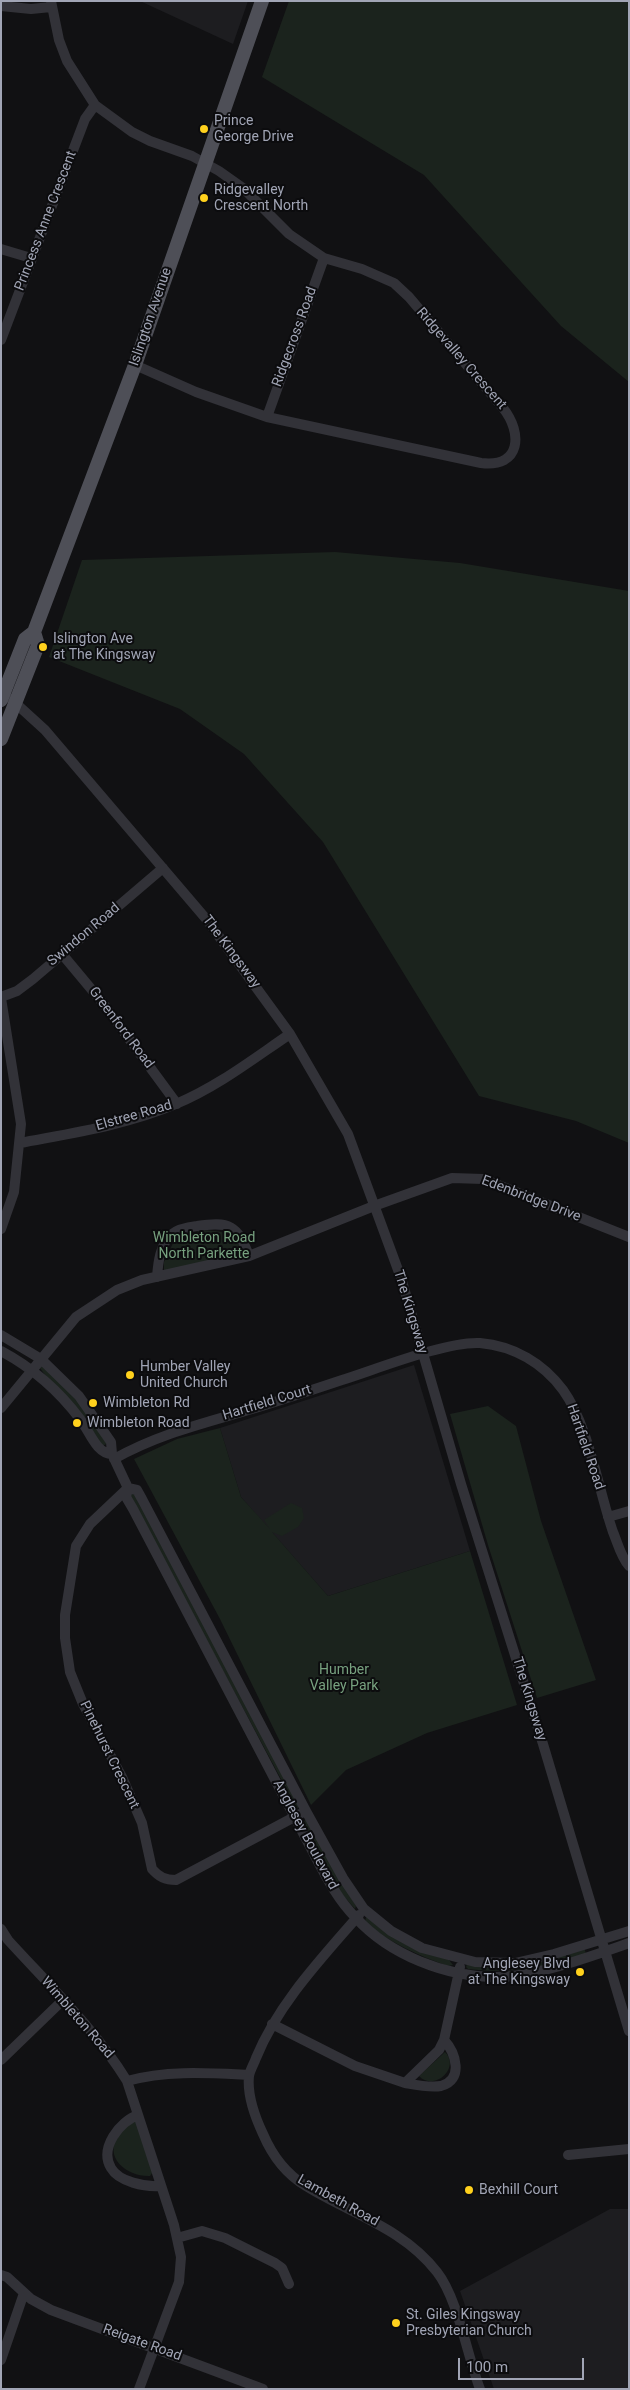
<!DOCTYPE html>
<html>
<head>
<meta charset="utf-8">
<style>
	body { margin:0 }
	#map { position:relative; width:630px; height:2390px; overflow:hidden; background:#111113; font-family:Roboto,sans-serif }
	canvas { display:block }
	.frame { position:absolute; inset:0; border:2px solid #a1a5b5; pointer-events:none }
	.scale { position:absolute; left:458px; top:2358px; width:126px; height:22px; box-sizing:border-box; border:2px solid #a1a5b5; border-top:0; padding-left:6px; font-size:15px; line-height:18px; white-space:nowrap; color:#a1a5b5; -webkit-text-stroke:4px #0c0c0e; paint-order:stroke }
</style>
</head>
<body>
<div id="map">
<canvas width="630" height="2390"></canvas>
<div class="frame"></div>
<div class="scale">100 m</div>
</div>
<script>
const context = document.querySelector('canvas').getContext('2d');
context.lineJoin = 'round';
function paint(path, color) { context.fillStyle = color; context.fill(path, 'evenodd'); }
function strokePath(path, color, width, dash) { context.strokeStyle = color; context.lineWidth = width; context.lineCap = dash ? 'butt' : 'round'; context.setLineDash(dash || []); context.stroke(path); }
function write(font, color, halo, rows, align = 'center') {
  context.font = font + ' Roboto,sans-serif'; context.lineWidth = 4; context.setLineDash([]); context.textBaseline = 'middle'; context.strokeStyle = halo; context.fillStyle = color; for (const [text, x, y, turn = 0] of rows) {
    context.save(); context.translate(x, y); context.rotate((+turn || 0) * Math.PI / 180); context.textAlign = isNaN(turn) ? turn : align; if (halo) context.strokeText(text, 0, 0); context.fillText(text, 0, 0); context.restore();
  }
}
const built = new Path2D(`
	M 140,1 L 248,1 L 233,44 Z
	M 414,1365 L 470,1551 L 328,1596 L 241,1497 L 220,1428 Z
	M 610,2209 L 629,2209 L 629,2389 L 494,2389 L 460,2291 Z`);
const green = new Path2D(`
	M 289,1 L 629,1 L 629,382 L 561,326 L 424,175 L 262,77 Z
	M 335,552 L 460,563 L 629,591 L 629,1143 L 576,1121 L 479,1096 L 323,842 L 244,754 L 180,709 L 49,657 L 82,560 Z
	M 202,1230 C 218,1231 244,1232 242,1254 L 164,1271 L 164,1262 L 174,1241 Z
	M 42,1365 L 65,1384 L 109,1443 L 102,1446 L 47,1378 L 40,1368 Z
	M 488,1406 L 516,1426 L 541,1521 L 596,1680 L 537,1698 L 488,1545 L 450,1414 Z
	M 220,1428 L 241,1497 L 270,1529 L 264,1520 L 291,1503 L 302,1508 L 304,1518 L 298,1527 L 282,1536 L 272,1532 L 328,1596 L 470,1551 L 517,1705 L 427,1733 L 346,1770 L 311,1805 L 220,1619 L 134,1459 L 177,1439 Z
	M 135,1492 L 299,1806 L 297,1809 L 131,1499 L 131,1493 Z
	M 306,1819 L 356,1906 L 355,1909 L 335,1886 L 303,1823 Z
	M 366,1917 L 449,1960 L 453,1965 L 448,1966 C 417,1955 390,1943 365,1922 Z
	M 584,1947 L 586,1954 C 547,1968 509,1974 468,1969 L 466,1967 L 467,1964 L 492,1964 Z
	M 445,2052 C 461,2068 434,2092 419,2076 Z
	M 136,2118 L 153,2172 L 150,2176 C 128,2177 102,2158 119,2135 C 123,2129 130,2123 136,2118 Z`);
const minor = new Path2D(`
	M 51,1 L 59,40 L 67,61 L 95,105 L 132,132 L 150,141 L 192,156 L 219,171 L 243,188 L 289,234 L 324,258 L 362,269 L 394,283 L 409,297 L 503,408 C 523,433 521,468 481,463 L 267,417 L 196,392 L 135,365
	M 1,6 L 31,9 L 51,7
	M 1,249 L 31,258
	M 1,340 L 85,119 L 95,105
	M 267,417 L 324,258
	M 11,699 L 45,730 L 207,920 L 290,1034 L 348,1134 L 401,1278 L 461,1484 L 543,1744 L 629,2031
	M 62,954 L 102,1002 L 177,1104
	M 1,997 L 17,991 L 33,979 L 163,868
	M 1,998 L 21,1124 L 14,1192 L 1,1229
	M 20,1143 C 72,1133 127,1125 176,1104 C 217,1087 253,1059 290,1034
	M 157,1277 C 158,1263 160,1244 172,1234 C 178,1229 189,1227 197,1226 C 229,1221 238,1225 249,1256
	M 1,1335 L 41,1359 L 79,1396 L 111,1442 L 112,1454 L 128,1488 L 126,1497 L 133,1509 L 316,1858 C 327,1879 339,1901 356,1918 C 390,1955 446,1977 496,1977 C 535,1977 592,1956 629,1943
	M 1,1351 C 31,1367 59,1391 80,1419 C 89,1430 96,1454 112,1454
	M 1,1408 L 76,1317 L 117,1290 L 142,1280 L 249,1256 L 374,1206 L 452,1178 L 483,1179 L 629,1237
	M 114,1459 C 158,1434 205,1423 252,1409 C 282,1400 312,1390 342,1380 C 377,1369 447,1341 480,1343 C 514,1346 543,1363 563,1390 C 589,1426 598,1489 613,1532 C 618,1544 621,1557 629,1566
	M 128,1488 L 137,1490 L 142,1499 L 306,1811 L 343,1878 L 364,1909 L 391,1931 L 422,1948 L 475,1962 L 515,1963 L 554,1954 L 629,1931
	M 128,1488 L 90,1524 L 76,1546 L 65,1615 L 65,1638 L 70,1672 L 83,1704 L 122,1777 L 142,1823 L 152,1869 C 159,1877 165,1880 176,1880 L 300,1814
	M 608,1517 L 629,1511
	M 359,1915 C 321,1959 278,2004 256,2058 C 254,2064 250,2070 249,2076 C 247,2095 255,2117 263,2134 C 272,2155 286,2174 306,2186 C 351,2214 403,2228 437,2272 C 458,2299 467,2355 480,2389
	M 1,1929 L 8,1940 C 49,1985 95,2029 127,2081 L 174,2225 L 181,2257 L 179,2282 L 139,2389
	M 272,2024 L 355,2066 L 405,2083 L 439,2050 L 444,2040 L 460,1967
	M 1,2060 L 63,2000
	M 127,2081 C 167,2070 208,2073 249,2075
	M 405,2083 C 416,2085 430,2088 441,2086 C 464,2080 456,2053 444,2040
	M 138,2115 C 120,2121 99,2148 111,2168 C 119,2182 145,2187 160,2186
	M 568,2155 L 629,2149
	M 177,2238 L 202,2231 L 225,2238 L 275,2263 L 282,2268 L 289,2284
	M 1,2275 L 7,2277 L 31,2299 L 51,2310 L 263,2389
	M 1,2360 L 24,2293`);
const major = new Path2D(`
	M 1,700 L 25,639 L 34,632 L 135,365 L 262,1
	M 1,739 L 38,645 L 34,632`);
const markers = [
	[204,129,5,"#ffd11d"],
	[204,198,5,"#ffd11d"],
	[43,647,5,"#ffd11d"],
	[130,1375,5,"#ffd11d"],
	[93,1403,5,"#ffd11d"],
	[77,1423,5,"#ffd11d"],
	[580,1972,5,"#ffd11d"],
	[469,2190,5,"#ffd11d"],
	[396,2323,5,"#ffd11d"]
];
const poiNames = [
	["Prince",214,121],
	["George Drive",214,137],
	["Ridgevalley",214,190],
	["Crescent North",214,206],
	["Islington Ave",53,639],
	["at The Kingsway",53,655],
	["Humber Valley",140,1367],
	["United Church",140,1383],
	["Wimbleton Rd",103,1403],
	["Wimbleton Road",87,1423],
	["Anglesey Blvd",570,1964,"right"],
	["at The Kingsway",570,1980,"right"],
	["Bexhill Court",479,2190],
	["St. Giles Kingsway",406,2315],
	["Presbyterian Church",406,2331]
];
const streetNames = [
	["Princess Anne Crescent",46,221,-69],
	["Islington Avenue",151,317,-71],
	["Ridgecross Road",295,337,-70],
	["Ridgevalley Crescent",461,359,49],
	["Swindon Road",84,935,-40],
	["The Kingsway",231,952,53],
	["Greenford Road",121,1028,53],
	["Elstree Road",134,1116,-16],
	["Edenbridge Drive",531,1199,21],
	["The Kingsway",410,1312,73],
	["Hartfield Court",267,1403,-17],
	["Hartfield Road",585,1447,71],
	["The Kingsway",529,1699,73],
	["Pinehurst Crescent",109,1755,64],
	["Anglesey Boulevard",305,1835,62],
	["Wimbleton Road",77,2018,49],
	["Lambeth Road",338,2201,29],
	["Reigate Road",142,2343,20]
];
const parkNames = [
	["Wimbleton Road",204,1238],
	["North Parkette",204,1254],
	["Humber",344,1670],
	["Valley Park",344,1686]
];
paint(built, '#1d1d20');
paint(green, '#1b231d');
strokePath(minor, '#323238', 10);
strokePath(major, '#4e4f57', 14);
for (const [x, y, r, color] of markers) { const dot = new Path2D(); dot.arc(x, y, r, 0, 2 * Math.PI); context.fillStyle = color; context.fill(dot); strokePath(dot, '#0c0c0e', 2); }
write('14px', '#a1a5b5', '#0c0c0e', poiNames, 'left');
write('14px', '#a1a5b5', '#0c0c0e', streetNames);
write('14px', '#77a17f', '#0c0c0e', parkNames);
</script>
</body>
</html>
